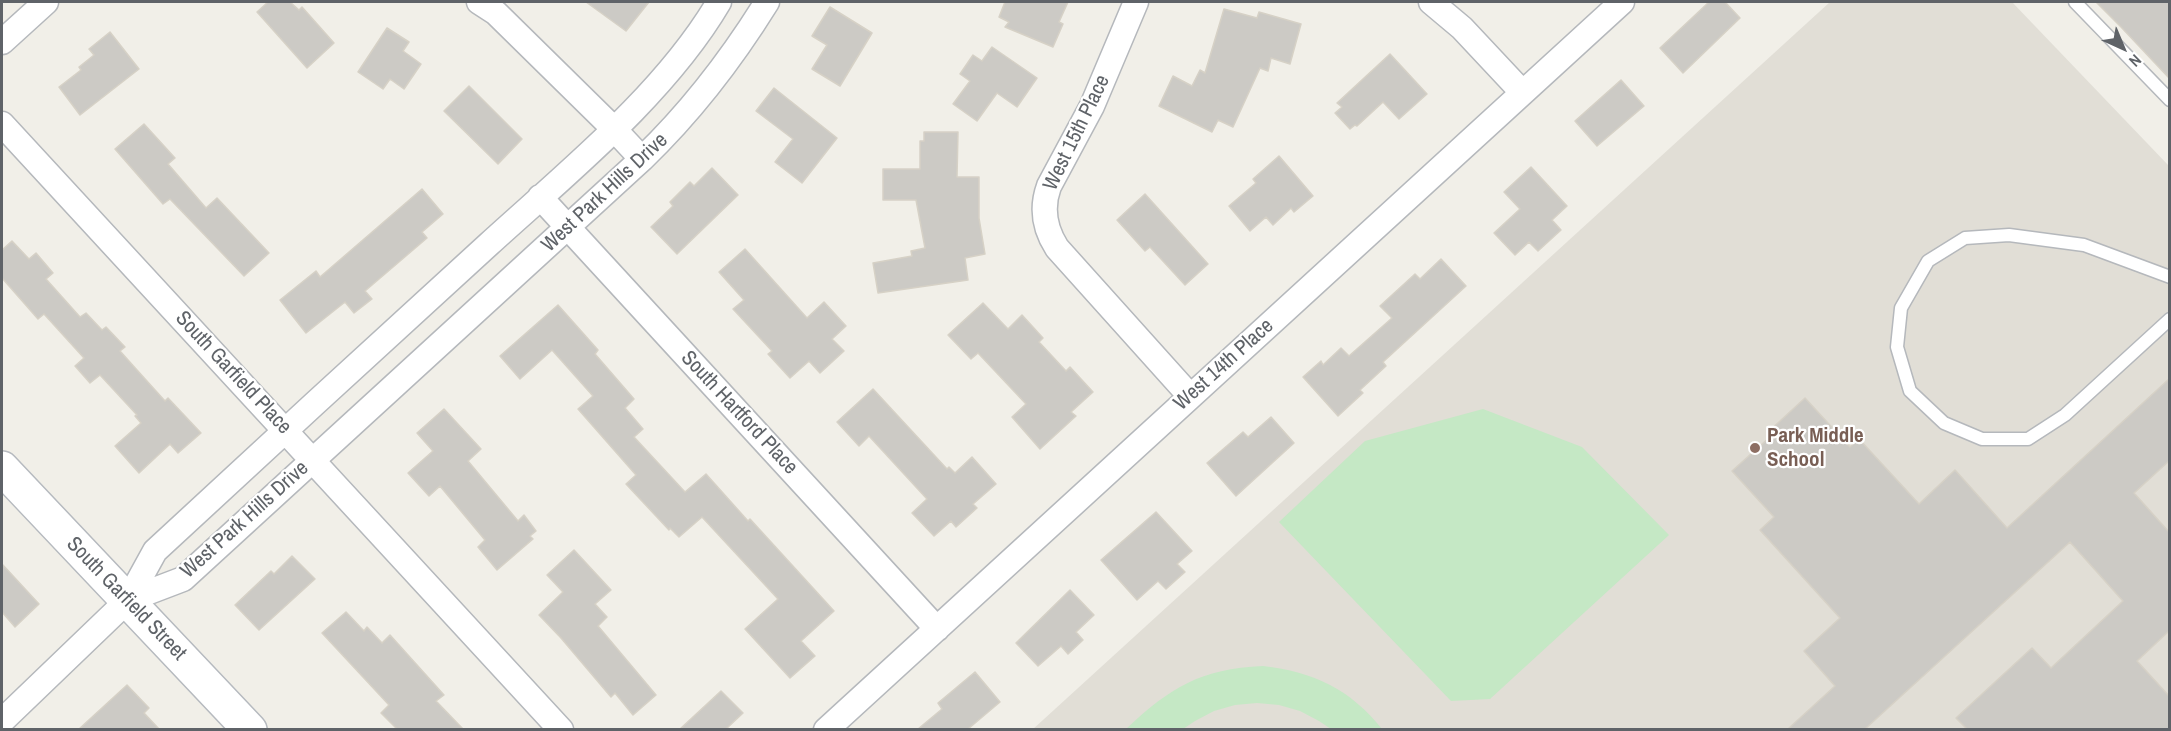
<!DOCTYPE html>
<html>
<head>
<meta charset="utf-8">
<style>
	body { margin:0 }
	#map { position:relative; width:2171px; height:731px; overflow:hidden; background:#f1efe8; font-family:"Archivo Narrow",sans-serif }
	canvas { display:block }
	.frame { position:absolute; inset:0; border:3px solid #5f6368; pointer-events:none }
	.north { position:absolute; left:2093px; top:18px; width:60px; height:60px; -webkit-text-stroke:4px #fff; paint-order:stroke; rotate:136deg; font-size:16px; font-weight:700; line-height:24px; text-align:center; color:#5f6368 }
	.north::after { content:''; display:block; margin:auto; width:21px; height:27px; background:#5f6368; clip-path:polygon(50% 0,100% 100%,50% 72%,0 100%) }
</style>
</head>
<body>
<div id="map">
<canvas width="2171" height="731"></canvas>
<div class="frame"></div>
<div class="north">N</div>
</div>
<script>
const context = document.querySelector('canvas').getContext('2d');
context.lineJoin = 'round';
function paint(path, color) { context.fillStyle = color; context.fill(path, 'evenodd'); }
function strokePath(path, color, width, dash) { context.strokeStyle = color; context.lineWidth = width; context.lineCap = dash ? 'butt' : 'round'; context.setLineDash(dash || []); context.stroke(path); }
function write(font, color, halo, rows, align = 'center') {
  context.font = font + ' "Archivo Narrow",sans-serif'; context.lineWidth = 4.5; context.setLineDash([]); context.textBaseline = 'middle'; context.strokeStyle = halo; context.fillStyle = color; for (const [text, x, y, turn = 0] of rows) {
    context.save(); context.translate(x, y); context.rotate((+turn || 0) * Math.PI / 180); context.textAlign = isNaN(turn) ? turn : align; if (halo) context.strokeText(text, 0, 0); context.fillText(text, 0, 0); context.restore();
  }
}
const education = new Path2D(`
	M 1830,2 L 2012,2 L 2169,166 L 2169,729 L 1032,730 Z`);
const green = new Path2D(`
	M 1483,409 L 1582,447 L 1669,535 L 1490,699 L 1451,701 L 1279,522 L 1365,441 Z
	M 1263,666 C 1314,672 1350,689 1382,729 L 1331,729 L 1319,721 L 1300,711 L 1279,705 L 1257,703 L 1235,705 L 1214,711 L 1195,721 L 1183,729 L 1126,729 C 1171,687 1200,669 1263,666 Z`);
const building = new Path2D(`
	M 268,2 L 290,2 L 299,10 L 302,7 L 334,43 L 307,68 L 257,12 Z
	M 586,2 L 649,2 L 626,31 Z
	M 1005,2 L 1068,2 L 1059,22 L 1063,24 L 1053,47 L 1005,27 L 1009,22 L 999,17 Z
	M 1709,2 L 1725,2 L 1740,18 L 1683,73 L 1660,48 Z
	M 2096,2 L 2169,2 L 2169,78 L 2121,27 Z
	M 830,7 L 872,33 L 840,86 L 812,69 L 827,45 L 812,36 Z
	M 1224,9 L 1257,18 L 1259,12 L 1301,24 L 1290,64 L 1271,58 L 1268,71 L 1260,68 L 1233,127 L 1218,120 L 1212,132 L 1159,106 L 1173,76 L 1192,86 L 1200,70 L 1205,73 Z
	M 387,28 L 409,42 L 403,51 L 421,64 L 404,89 L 390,79 L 383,89 L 358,72 Z
	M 110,32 L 139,69 L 80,115 L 59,87 L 81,70 L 79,67 L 94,55 L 89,49 Z
	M 992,47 L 1037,78 L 1017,107 L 997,93 L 977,121 L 953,104 L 970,81 L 960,74 L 973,55 L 982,61 Z
	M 1390,54 L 1427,94 L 1399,119 L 1383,102 L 1357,126 L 1355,125 L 1350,129 L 1335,113 L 1342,107 L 1337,103 Z
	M 1621,80 L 1644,106 L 1597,146 L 1575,121 Z
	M 469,86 L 522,139 L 498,164 L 444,111 Z
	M 774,88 L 837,138 L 802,183 L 775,162 L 793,139 L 756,111 Z
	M 144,124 L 175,158 L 168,164 L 206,208 L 217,198 L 269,253 L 244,276 L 170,199 L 163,204 L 115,149 Z
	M 924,132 L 958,132 L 957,177 L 979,177 L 979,218 L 985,254 L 965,258 L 968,280 L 878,293 L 873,263 L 912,256 L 911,251 L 925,248 L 916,200 L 883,200 L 883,169 L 920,169 L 920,141 L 924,141 Z
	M 1279,156 L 1313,196 L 1294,212 L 1291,208 L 1273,225 L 1266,217 L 1250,231 L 1229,206 L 1256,183 L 1253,179 Z
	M 1531,167 L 1567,206 L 1552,220 L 1561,230 L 1538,251 L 1529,242 L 1515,255 L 1494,233 L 1520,209 L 1504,192 Z
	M 712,168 L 738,195 L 677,254 L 651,227 L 673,206 L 670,202 L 690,182 L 694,186 Z
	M 422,189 L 443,214 L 422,232 L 427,238 L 365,291 L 372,299 L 354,313 L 345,302 L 306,333 L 280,300 L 316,271 L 320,277 Z
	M 1145,194 L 1208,264 L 1185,285 L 1150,247 L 1145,251 L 1117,220 Z
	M 12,241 L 29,259 L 36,253 L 53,273 L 46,279 L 80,317 L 86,313 L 102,330 L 106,327 L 125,347 L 120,351 L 137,370 L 165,401 L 168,398 L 201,433 L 178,453 L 170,444 L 139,473 L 115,446 L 141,423 L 135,416 L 137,415 L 100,375 L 90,383 L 75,366 L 84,358 L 44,314 L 38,319 L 2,278 L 2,250 Z
	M 745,249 L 807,318 L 824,302 L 846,326 L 832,339 L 844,351 L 820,373 L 809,361 L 790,378 L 768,354 L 772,351 L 733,309 L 744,300 L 719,272 Z
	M 1441,259 L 1466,286 L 1383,362 L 1386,366 L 1360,390 L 1363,393 L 1338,416 L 1303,377 L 1321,361 L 1323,365 L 1341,348 L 1349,356 L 1392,318 L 1380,306 L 1415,274 L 1420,279 Z
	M 983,303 L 1008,329 L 1022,315 L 1043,338 L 1039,342 L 1066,371 L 1070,367 L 1093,392 L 1071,412 L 1076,416 L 1040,449 L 1012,417 L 1026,404 L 978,353 L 971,359 L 948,335 Z
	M 558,305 L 598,350 L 595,354 L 634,399 L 625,408 L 643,429 L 634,437 L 685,492 L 706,474 L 748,521 L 750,519 L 834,611 L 801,641 L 815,656 L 790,678 L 745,629 L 778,599 L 702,517 L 679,537 L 670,528 L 669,530 L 626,484 L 636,475 L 578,409 L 593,396 L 552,350 L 520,379 L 500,356 Z
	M 2169,379 L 2169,461 L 2134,493 L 2169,532 L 2169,631 L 2137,661 L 2169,696 L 2169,729 L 1967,729 L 1956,718 L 2032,648 L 2051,668 L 2123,601 L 2070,542 L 1865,729 L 1788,729 L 1835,686 L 1804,651 L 1840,618 L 1760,530 L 1774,517 L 1732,471 L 1770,437 L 1767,433 L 1805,398 L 1850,447 L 1859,439 L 1919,504 L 1955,470 L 2007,528 Z
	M 873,389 L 947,469 L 949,467 L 955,473 L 972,457 L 996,484 L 973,504 L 977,508 L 956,527 L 951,521 L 934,536 L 912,513 L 927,499 L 869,436 L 859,446 L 837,422 Z
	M 444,409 L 481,449 L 468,461 L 518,521 L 524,515 L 536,531 L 530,536 L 533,539 L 497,570 L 478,547 L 485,540 L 440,486 L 429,496 L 408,473 L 433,451 L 417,433 Z
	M 1271,417 L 1294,443 L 1236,496 L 1207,463 L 1243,432 L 1248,437 Z
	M 1156,512 L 1192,551 L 1177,564 L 1185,572 L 1166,589 L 1158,581 L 1137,600 L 1101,560 Z
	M 574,550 L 611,590 L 595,604 L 607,617 L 598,626 L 656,695 L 633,715 L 615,693 L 611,697 L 561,638 L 539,615 L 563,592 L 547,575 Z
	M 292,556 L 315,579 L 259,630 L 235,605 L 271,571 L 274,574 Z
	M 2,564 L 39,604 L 15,627 L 2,612 Z
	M 1070,590 L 1094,615 L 1076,632 L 1083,640 L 1068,654 L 1061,646 L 1038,666 L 1016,643 Z
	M 346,612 L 364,631 L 367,627 L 382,643 L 390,635 L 444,695 L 436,701 L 463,729 L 397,729 L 381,713 L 389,705 L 322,633 Z
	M 975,672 L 1000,702 L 968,729 L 918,729 L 942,709 L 938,703 Z
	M 127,685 L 149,708 L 144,713 L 159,729 L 79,729 Z
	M 721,691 L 743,713 L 726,729 L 680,729 Z`);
const lane = new Path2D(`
	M 2075,2 L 2170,100
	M 2170,277 L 2084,245 L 2009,235 L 1965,238 L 1928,261 L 1901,308 L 1897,347 L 1910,391 L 1944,423 L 1982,439 L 2028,439 L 2065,415 L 2170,319`);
const street = new Path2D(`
	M 479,2 L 496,13 L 614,129 L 642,159
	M 1136,2 L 1092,106 L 1049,186 C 1041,208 1044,228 1057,248 L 1190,396
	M 1431,2 L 1462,28 L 1522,92
	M 2,42 L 46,2
	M 2,124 L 561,730
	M 540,197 L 937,629
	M 128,600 L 183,579 L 642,159 C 691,112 731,60 767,2
	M 2,721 L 128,600 L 155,551 C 266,448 377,346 489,244 C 568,172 665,94 719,2
	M 826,730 L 1622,2`);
const secondary = new Path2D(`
	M 2,468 L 250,730`);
const markers = [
	[1755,448,6,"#8d6e63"]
];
const streetNames = [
	["West 15th Place",1077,133,-64],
	["West Park Hills Drive",605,193,-43],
	["West 14th Place",1224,365,-42],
	["South Garfield Place",233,373,47],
	["South Hartford Place",739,413,47],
	["West Park Hills Drive",245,520,-42],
	["South Garfield Street",126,599,46]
];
const educationNames = [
	["Park Middle",1767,436],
	["School",1767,460]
];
paint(education, '#e1ded6');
paint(green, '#c5e8c5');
paint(building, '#cccac5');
strokePath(building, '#d6d1c6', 1.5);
strokePath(lane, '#b5b8bc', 15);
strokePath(street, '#b5b8bc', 27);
strokePath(secondary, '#b6babf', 36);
strokePath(lane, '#fff', 12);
strokePath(street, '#fff', 24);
strokePath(secondary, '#fff', 33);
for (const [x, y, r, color] of markers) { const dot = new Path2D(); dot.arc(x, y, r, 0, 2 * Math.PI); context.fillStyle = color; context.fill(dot); strokePath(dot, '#fff', 2); }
write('21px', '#5f6368', '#fff', streetNames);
write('bold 21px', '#785e54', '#fff', educationNames, 'left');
</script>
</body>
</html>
